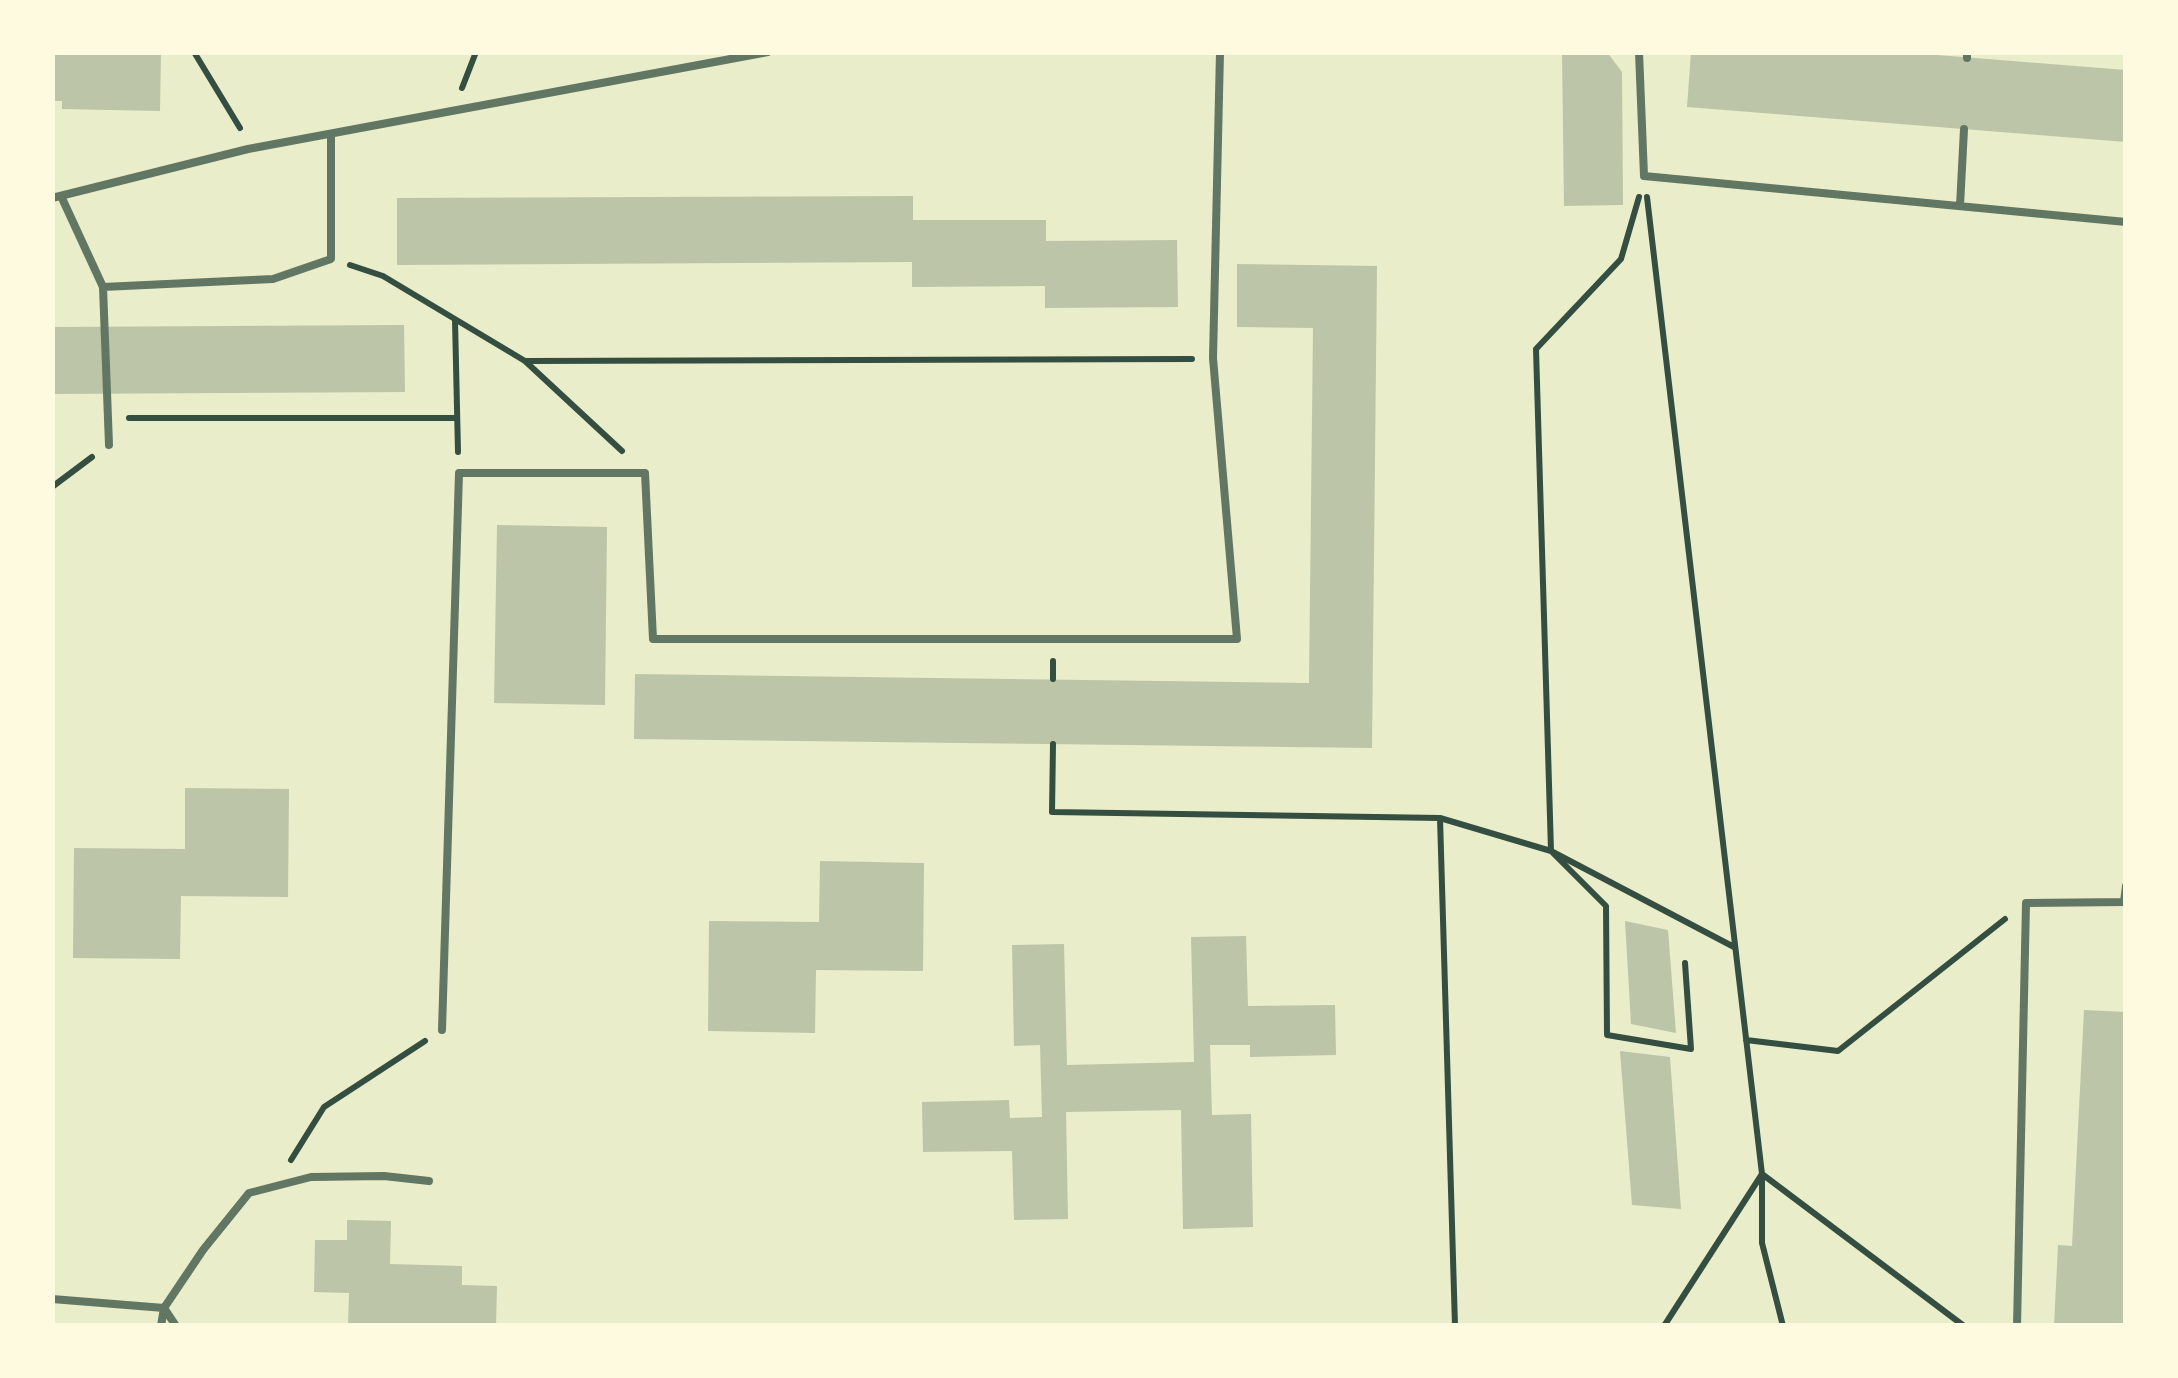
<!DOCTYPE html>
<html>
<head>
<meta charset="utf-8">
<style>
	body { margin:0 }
	#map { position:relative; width:2178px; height:1378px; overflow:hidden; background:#e9edc9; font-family:Barlow,sans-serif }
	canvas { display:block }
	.frame { position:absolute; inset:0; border:55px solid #fefae0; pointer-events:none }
</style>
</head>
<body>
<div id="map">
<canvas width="2178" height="1378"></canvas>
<div class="frame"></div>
</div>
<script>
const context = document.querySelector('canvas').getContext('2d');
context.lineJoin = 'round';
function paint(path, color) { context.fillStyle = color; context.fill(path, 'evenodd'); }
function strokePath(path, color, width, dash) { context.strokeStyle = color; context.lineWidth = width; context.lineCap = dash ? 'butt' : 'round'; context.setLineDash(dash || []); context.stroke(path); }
const building = new Path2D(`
	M 52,52 L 161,52 L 160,111 L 62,109 L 62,101 L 52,101 Z
	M 1562,52 L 1607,52 L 1622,72 L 1623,205 L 1564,206 Z
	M 1691,52 L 1899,52 L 2126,70 L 2126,142 L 1687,107 Z
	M 913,196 L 913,220 L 1046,220 L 1046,241 L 1177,240 L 1178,307 L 1045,308 L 1045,286 L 912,287 L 912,262 L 397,265 L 397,198 Z
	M 1237,264 L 1377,266 L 1372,748 L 634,739 L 635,674 L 1309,683 L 1313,328 L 1237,327 Z
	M 404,325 L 405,392 L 52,394 L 52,327 Z
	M 497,525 L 607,527 L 605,705 L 494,703 Z
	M 185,788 L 289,789 L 288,897 L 181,896 L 180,959 L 73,958 L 74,848 L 185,849 Z
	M 820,861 L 924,863 L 923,971 L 816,970 L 815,1033 L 708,1031 L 709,921 L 819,922 Z
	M 1625,921 L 1668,930 L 1676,1033 L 1631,1024 Z
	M 1246,936 L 1248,1006 L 1335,1005 L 1336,1055 L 1250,1057 L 1250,1045 L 1210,1045 L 1212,1115 L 1251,1114 L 1253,1227 L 1183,1229 L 1181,1110 L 1066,1112 L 1068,1219 L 1014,1220 L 1012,1151 L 923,1152 L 922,1102 L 1009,1100 L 1010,1118 L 1042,1117 L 1040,1045 L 1014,1046 L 1012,945 L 1064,944 L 1067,1065 L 1194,1062 L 1191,937 Z
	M 2084,1010 L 2126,1012 L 2123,1326 L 2054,1326 L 2058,1245 L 2072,1246 Z
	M 1620,1051 L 1670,1057 L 1681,1209 L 1632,1205 Z
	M 347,1220 L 391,1221 L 390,1264 L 462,1266 L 462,1285 L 497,1286 L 496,1326 L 348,1326 L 349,1293 L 314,1292 L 315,1240 L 347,1240 Z`);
const path = new Path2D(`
	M 194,52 L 240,128
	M 462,88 L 476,52
	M 1639,197 L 1621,259 L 1536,349 L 1551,851 L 1606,906 L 1607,1035 L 1691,1049 L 1685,963
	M 1647,197 L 1762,1174 L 1964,1326
	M 350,265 L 383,276 L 525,361 L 1192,359
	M 455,320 L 458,452
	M 525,361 L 622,451
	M 129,418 L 457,418
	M 52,487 L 92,457
	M 1053,661 L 1053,679
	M 1053,744 L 1052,812 L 1440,818 L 1551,851 L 1734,947
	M 1440,818 L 1455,1326
	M 1746,1040 L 1838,1051 L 2005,919
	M 291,1160 L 324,1107 L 425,1041
	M 1762,1175 L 1762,1243 L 1783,1326
	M 1664,1326 L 1762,1174`);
const service = new Path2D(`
	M 1639,52 L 1644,176 L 2126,222
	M 1967,58 L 1967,52
	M 61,196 L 103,287 L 273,279 L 331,259 L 331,135
	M 52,198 L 248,149 L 768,52
	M 1960,206 L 1964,129
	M 103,287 L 109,445
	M 2124,902 L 2126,886
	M 442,1030 L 459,473 L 645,473 L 653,639 L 1237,639 L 1213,358 L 1220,52
	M 52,1299 L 164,1308 L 161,1326
	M 176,1326 L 164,1308 L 203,1250 L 249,1193 L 311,1177 L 384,1176 L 429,1181
	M 2017,1326 L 2026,903 L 2126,902`);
paint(building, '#bcc5a7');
strokePath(path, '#344e41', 6);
strokePath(service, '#617663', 8);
</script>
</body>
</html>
